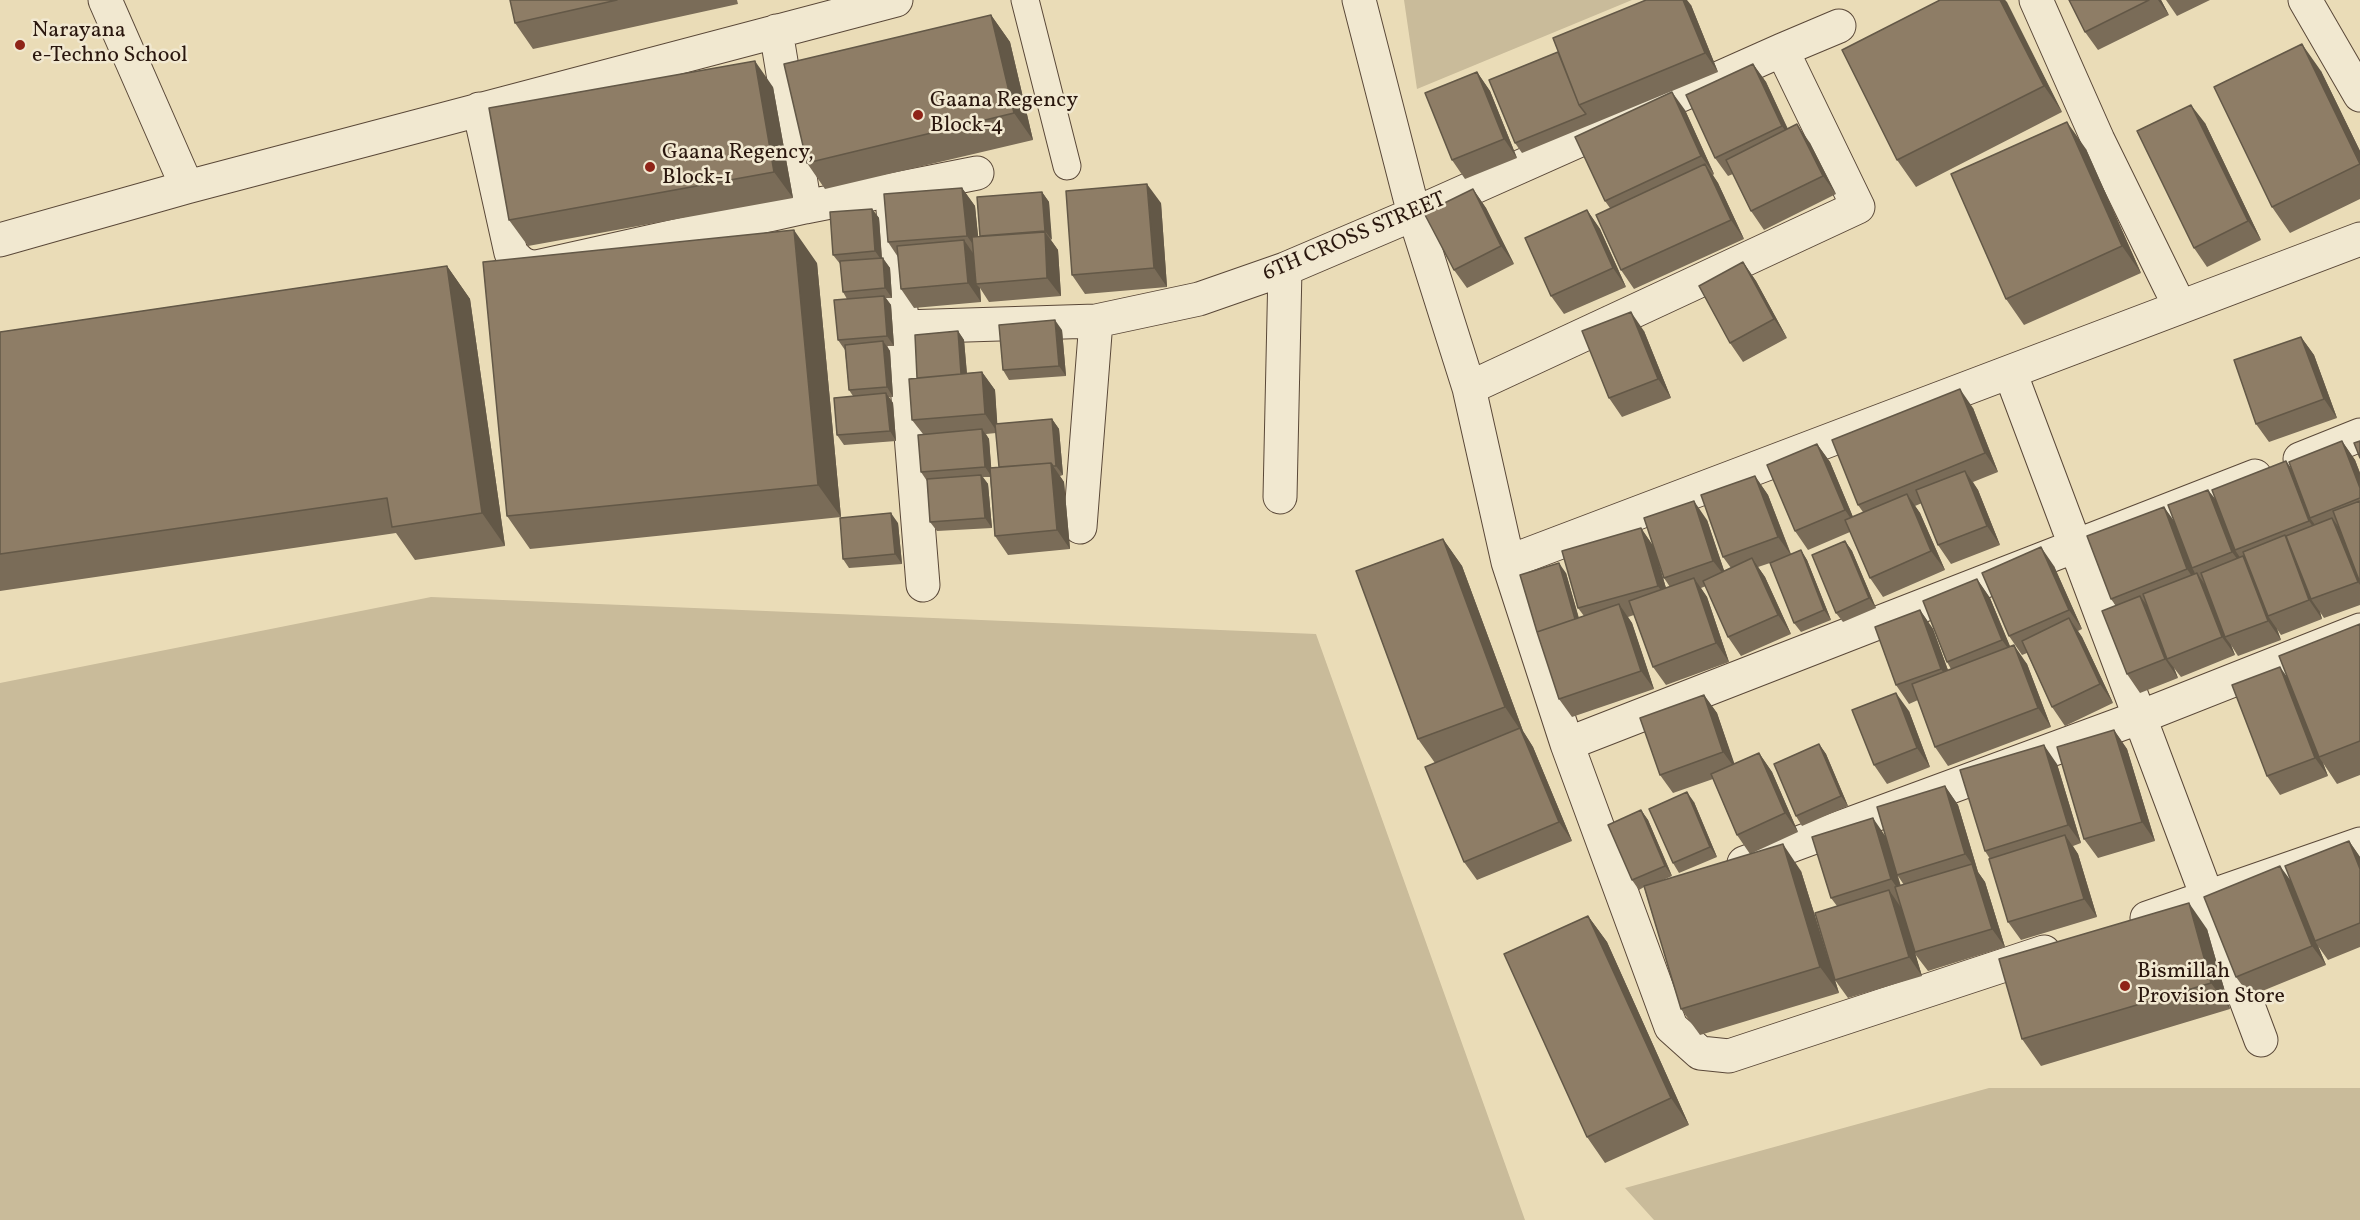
<!DOCTYPE html>
<html>
<head>
<meta charset="utf-8">
<style>
	body { margin:0 }
	canvas { display:block; background:#eadcb7 }
</style>
</head>
<body>
<canvas width="2360" height="1220"></canvas>
<script>
const context = document.querySelector('canvas').getContext('2d');
context.lineJoin = 'round';
function paint(path, color) { context.fillStyle = color; context.fill(path, 'evenodd'); }
function strokePath(path, color, width, dash) { context.strokeStyle = color; context.lineWidth = width; context.lineCap = dash ? 'butt' : 'round'; context.setLineDash(dash || []); context.stroke(path); }
function write(font, color, halo, rows, align = 'center') {
  context.font = font + ' Vollkorn,serif'; context.lineWidth = 5; context.setLineDash([]); context.textBaseline = 'middle'; context.strokeStyle = halo; context.fillStyle = color; for (const [text, x, y, turn = 0] of rows) {
    context.save(); context.translate(x, y); context.rotate((+turn || 0) * Math.PI / 180); context.textAlign = isNaN(turn) ? turn : align; if (halo) context.strokeText(text, 0, 0); context.fillText(text, 0, 0); context.restore();
  }
}
const green = new Path2D(`
	M 1404,0 L 1632,0 L 1417,89 Z
	M 431,597 L 1316,634 L 1525,1220 L 0,1220 L 0,683 Z
	M 1989,1088 L 2360,1088 L 2360,1220 L 1654,1220 L 1625,1188 Z`);
const service = new Path2D(`
	M 1025,0 L 1067,166`);
const minor = new Path2D(`
	M 105,0 L 187,187
	M 1359,0 L 1414,214 L 1469,388 L 1508,562 L 1567,744 L 1671,1027 L 1700,1053 L 1729,1056 L 2044,952
	M 2036,0 L 2098,140 L 2180,307
	M 2305,0 L 2360,95
	M 776,31 L 805,207
	M 479,109 L 511,253 C 519,262 524,267 536,267 L 805,207 L 977,173
	M 893,210 L 923,585
	M 0,240 L 187,187 L 896,0
	M 903,327 L 1096,321 L 1199,299 L 1285,269 L 1414,214 L 1782,50 L 1839,26
	M 2010,372 L 2261,1040
	M 1469,388 L 1858,207 L 1782,50
	M 2300,459 L 2360,435
	M 1280,497 L 1285,269
	M 1080,527 L 1096,321
	M 1508,562 L 2360,239
	M 1567,744 L 2255,476
	M 1744,863 L 2140,717 L 2360,630
	M 2147,918 L 2360,844`);
const wall = new Path2D(`
	M 510,0 L 737,0 L 738,4 L 533,49 L 515,23 Z
	M 1940,0 L 2005,0 L 2062,112 L 1916,187 L 1897,160 Z
	M 2069,0 L 2161,0 L 2169,15 L 2098,50 L 2085,32 Z
	M 2166,0 L 2210,0 L 2177,16 Z
	M 1691,5 L 1718,72 L 1522,153 L 1515,143 Z
	M 991,15 L 1010,42 L 1033,140 L 825,189 L 807,163 Z
	M 1753,64 L 1766,82 L 1788,129 L 1810,143 L 1836,194 L 1764,230 L 1751,211 L 1733,174 L 1728,176 L 1715,158 Z
	M 2321,71 L 2360,151 L 2360,199 L 2290,233 L 2272,207 Z
	M 1477,72 L 1490,91 L 1517,158 L 1465,179 L 1452,160 Z
	M 773,87 L 793,198 L 528,246 L 509,220 Z
	M 1685,110 L 1714,174 L 1713,175 L 1718,183 L 1744,239 L 1634,289 L 1621,270 L 1610,208 L 1605,201 Z
	M 2205,123 L 2261,240 L 2207,267 L 2194,248 Z
	M 2086,149 L 2141,273 L 2024,325 L 2006,299 Z
	M 962,188 L 975,206 L 978,237 L 980,237 L 1042,192 L 1049,202 L 1051,240 L 1058,250 L 1061,296 L 989,302 L 980,288 L 981,302 L 914,308 L 901,289 L 898,257 L 888,242 Z
	M 1473,189 L 1486,208 L 1514,264 L 1467,288 L 1454,270 Z
	M 1161,203 L 1167,287 L 1085,294 L 1072,275 Z
	M 872,209 L 879,218 L 882,258 L 890,268 L 892,298 L 886,298 L 891,305 L 894,346 L 887,346 L 890,351 L 893,397 L 889,397 L 893,403 L 896,441 L 844,445 L 837,435 L 853,396 L 849,390 L 845,350 L 838,340 L 847,299 L 843,292 L 841,265 L 833,255 Z
	M 1587,210 L 1600,229 L 1626,287 L 1564,314 L 1551,296 Z
	M 1743,262 L 1756,281 L 1787,338 L 1743,362 L 1730,343 Z
	M 817,263 L 841,517 L 530,549 L 507,516 Z
	M 447,266 L 470,299 L 505,546 L 415,560 L 396,533 L 0,591 L 0,332 Z
	M 1062,330 L 1066,376 L 1009,380 L 1003,370 Z
	M 958,331 L 964,340 L 967,373 L 982,372 L 995,390 L 997,424 L 1052,419 L 1059,429 L 1063,475 L 1060,476 L 1064,482 L 1070,549 L 1008,555 L 995,536 L 990,477 L 983,477 L 988,484 L 992,528 L 937,531 L 930,522 L 927,481 L 921,472 L 923,434 L 912,420 L 917,378 ZM 996,433 L 999,467 L 991,468 L 989,439 L 986,434 Z
	M 1644,331 L 1671,398 L 1622,417 L 1609,398 Z
	M 2301,337 L 2314,355 L 2337,418 L 2269,442 L 2256,424 Z
	M 1973,408 L 1998,472 L 1973,482 L 1978,490 L 2000,545 L 1951,564 L 1938,545 L 1922,503 L 1915,506 L 1920,513 L 1945,570 L 1883,597 L 1870,578 L 1850,532 L 1808,550 L 1795,531 L 1817,444 L 1830,462 L 1853,517 L 1863,512 L 1858,505 Z
	M 2342,441 L 2355,460 L 2360,473 L 2360,605 L 2324,618 L 2320,612 L 2322,619 L 2281,635 L 2277,629 L 2281,640 L 2238,656 L 2231,645 L 2235,655 L 2181,677 L 2174,668 L 2178,678 L 2140,693 L 2127,674 L 2116,606 L 2111,599 L 2164,507 L 2174,522 L 2208,490 L 2216,500 L 2286,461 L 2293,471 Z
	M 1755,476 L 1768,495 L 1791,554 L 1801,550 L 1807,560 L 1831,620 L 1801,632 L 1794,623 L 1770,563 L 1758,567 L 1765,577 L 1791,634 L 1741,656 L 1728,637 L 1706,586 L 1701,588 L 1707,597 L 1729,662 L 1666,685 L 1653,667 L 1634,615 L 1628,617 L 1632,623 L 1654,689 L 1572,717 L 1559,699 L 1566,573 L 1579,618 L 1584,616 L 1578,608 L 1641,528 L 1653,546 L 1707,520 L 1724,571 L 1731,568 L 1723,557 ZM 1657,558 L 1664,578 L 1670,587 L 1666,588 Z
	M 898,523 L 902,564 L 849,568 L 843,559 Z
	M 1443,539 L 1462,566 L 1523,731 L 1533,747 L 1572,841 L 1477,880 L 1464,862 L 1435,763 L 1418,739 Z
	M 1845,541 L 1852,551 L 1876,608 L 1843,622 L 1836,613 Z
	M 2054,566 L 2082,629 L 2078,631 L 2082,637 L 2113,703 L 2065,726 L 2052,707 L 2027,653 L 2022,655 L 2009,636 Z
	M 1977,579 L 1990,598 L 2010,647 L 2027,664 L 2051,727 L 1948,766 L 1935,747 L 1918,700 L 1909,704 L 1896,685 L 1920,610 L 1933,629 L 1948,670 L 1951,669 L 1947,662 Z
	M 2360,624 L 2360,775 L 2337,784 L 2323,763 L 2328,776 L 2280,795 L 2267,776 L 2288,678 Z
	M 1704,695 L 1717,713 L 1734,764 L 1759,753 L 1772,772 L 1798,832 L 1750,854 L 1737,835 L 1713,779 L 1673,793 L 1660,775 Z
	M 1909,711 L 1930,767 L 1887,784 L 1874,765 Z
	M 2114,730 L 2127,749 L 2155,841 L 2098,858 L 2084,839 Z
	M 1819,744 L 1826,754 L 1848,806 L 1802,826 L 1796,816 Z
	M 2057,764 L 2081,843 L 2073,846 L 2078,854 L 2097,917 L 2021,940 L 2008,922 L 1990,859 L 1985,851 Z
	M 1945,786 L 1958,805 L 1978,872 L 1985,882 L 2005,947 L 1928,971 L 1915,954 L 1922,976 L 1848,998 L 1835,980 L 1837,906 L 1831,898 L 1886,837 ZM 1898,876 L 1904,885 L 1901,886 Z
	M 1694,802 L 1717,857 L 1679,873 L 1673,863 Z
	M 1641,810 L 1648,820 L 1672,876 L 1654,884 L 1801,871 L 1839,993 L 1700,1035 L 1681,1009 L 1644,887 L 1639,890 L 1632,880 Z
	M 2349,841 L 2360,857 L 2360,947 L 2328,960 L 2318,946 L 2326,965 L 2250,996 L 2236,977 L 2292,882 Z
	M 1588,916 L 1607,942 L 1689,1125 L 1605,1163 L 1587,1137 Z
	M 2207,929 L 2230,1009 L 2041,1066 L 2022,1039 Z`);
const shadedWall = new Path2D(`
	M 1683,0 L 1687,0 L 1691,5 L 1718,72 L 1705,53 Z
	M 2000,0 L 2005,0 L 2007,2 L 2062,112 L 2044,86 Z
	M 2158,0 L 2161,0 L 2169,15 Z
	M 991,15 L 1010,42 L 1033,140 L 1014,113 Z
	M 2302,44 L 2321,71 L 2360,151 L 2360,163 Z
	M 755,61 L 773,87 L 793,198 L 774,172 Z
	M 1753,64 L 1766,82 L 1795,145 L 1782,126 Z
	M 1477,72 L 1490,91 L 1517,158 L 1504,139 Z
	M 1672,92 L 1685,110 L 1714,174 L 1701,156 Z
	M 2191,105 L 2205,123 L 2261,240 L 2248,221 Z
	M 2067,122 L 2086,149 L 2141,273 L 2122,246 Z
	M 1797,124 L 1810,143 L 1836,194 L 1823,176 Z
	M 1705,164 L 1718,183 L 1744,239 L 1731,220 Z
	M 1147,184 L 1161,203 L 1167,287 L 1154,268 Z
	M 962,188 L 975,206 L 980,254 L 967,236 Z
	M 1473,189 L 1486,208 L 1514,264 L 1501,246 Z
	M 1042,192 L 1049,202 L 1052,240 L 1045,231 Z
	M 872,209 L 879,218 L 882,261 L 875,251 Z
	M 1587,210 L 1600,229 L 1626,287 L 1613,268 Z
	M 794,230 L 817,263 L 841,517 L 818,485 Z
	M 1045,232 L 1058,250 L 1061,296 L 1047,278 Z
	M 964,240 L 977,259 L 976,284 L 980,288 L 981,302 L 968,283 Z
	M 883,258 L 890,268 L 892,298 L 885,288 Z
	M 1743,262 L 1756,281 L 1787,338 L 1774,319 Z
	M 447,266 L 470,299 L 505,546 L 482,513 Z
	M 884,296 L 891,305 L 894,346 L 887,336 Z
	M 1631,312 L 1644,331 L 1671,398 L 1658,379 Z
	M 1055,320 L 1062,330 L 1066,376 L 1059,366 Z
	M 958,331 L 964,340 L 968,388 L 961,379 Z
	M 2301,337 L 2314,355 L 2337,418 L 2324,399 Z
	M 883,341 L 890,351 L 893,397 L 887,387 Z
	M 982,372 L 995,390 L 998,433 L 985,414 Z
	M 1960,389 L 1973,408 L 1998,472 L 1985,453 Z
	M 886,393 L 893,403 L 896,441 L 890,431 Z
	M 1052,419 L 1059,429 L 1063,475 L 1056,466 Z
	M 982,429 L 989,439 L 992,477 L 985,467 Z
	M 2342,441 L 2355,460 L 2360,473 L 2360,488 Z
	M 1817,444 L 1830,462 L 1858,529 L 1845,510 Z
	M 2286,461 L 2299,480 L 2310,518 L 2318,529 L 2322,540 L 2309,521 Z
	M 1051,463 L 1064,482 L 1070,549 L 1057,530 Z
	M 1965,471 L 1978,490 L 2000,545 L 1987,526 Z
	M 981,475 L 988,484 L 992,528 L 985,518 Z
	M 1755,476 L 1768,495 L 1791,555 L 1778,537 Z
	M 2208,490 L 2222,508 L 2235,550 L 2241,559 L 2246,571 L 2232,552 Z
	M 1907,494 L 1920,513 L 1945,570 L 1931,551 Z
	M 1694,501 L 1707,520 L 1727,579 L 1713,561 Z
	M 2164,507 L 2177,525 L 2192,568 L 2194,571 L 2200,588 L 2187,569 Z
	M 891,513 L 898,523 L 902,564 L 895,554 Z
	M 2332,518 L 2346,537 L 2360,581 L 2360,585 L 2358,582 Z
	M 1641,528 L 1654,547 L 1671,605 L 1658,586 Z
	M 2285,535 L 2298,554 L 2311,599 L 2320,612 L 2322,619 L 2309,600 Z
	M 1443,539 L 1462,566 L 1523,731 L 1533,747 L 1572,841 L 1559,822 L 1521,731 L 1505,707 Z
	M 1845,541 L 1852,551 L 1876,608 L 1869,598 Z
	M 2041,547 L 2054,566 L 2082,629 L 2069,610 Z
	M 1801,550 L 1807,560 L 1831,620 L 1824,610 Z
	M 2243,556 L 2256,575 L 2268,616 L 2277,629 L 2281,640 L 2268,621 Z
	M 1752,558 L 1765,577 L 1791,634 L 1778,615 Z
	M 1559,563 L 1566,573 L 1582,630 L 1576,620 Z
	M 2197,573 L 2210,592 L 2225,637 L 2231,645 L 2235,655 L 2222,637 Z
	M 1694,578 L 1707,597 L 1729,662 L 1716,643 Z
	M 1977,579 L 1990,598 L 2015,658 L 2002,640 Z
	M 2140,596 L 2154,615 L 2167,659 L 2174,668 L 2178,678 L 2165,659 Z
	M 1619,604 L 1632,623 L 1654,689 L 1641,671 Z
	M 1920,610 L 1933,629 L 1954,687 L 1941,669 Z
	M 2069,618 L 2082,637 L 2113,703 L 2100,684 Z
	M 2014,645 L 2027,664 L 2051,727 L 2038,708 Z
	M 2280,667 L 2293,685 L 2319,757 L 2323,763 L 2328,776 L 2315,758 Z
	M 1896,693 L 1909,711 L 1930,767 L 1917,748 Z
	M 1704,695 L 1717,713 L 1737,771 L 1723,752 Z
	M 2114,730 L 2127,749 L 2155,841 L 2142,822 Z
	M 1819,744 L 1826,754 L 1848,806 L 1841,796 Z
	M 2044,745 L 2057,764 L 2081,843 L 2068,825 Z
	M 1759,753 L 1772,772 L 1798,832 L 1785,813 Z
	M 1945,786 L 1958,805 L 1978,872 L 1985,882 L 2005,947 L 1992,929 L 1972,864 L 1965,854 Z
	M 1687,792 L 1694,802 L 1717,857 L 1710,847 Z
	M 1641,810 L 1648,820 L 1672,876 L 1665,866 Z
	M 1873,818 L 1886,837 L 1904,898 L 1891,879 Z
	M 2065,835 L 2078,854 L 2097,917 L 2084,899 Z
	M 2349,841 L 2360,857 L 2360,869 Z
	M 1783,844 L 1801,871 L 1839,993 L 1820,967 Z
	M 2280,866 L 2294,885 L 2315,941 L 2318,946 L 2326,965 L 2312,946 Z
	M 1889,890 L 1902,909 L 1922,976 L 1909,957 Z
	M 2189,903 L 2207,929 L 2230,1009 L 2211,983 Z
	M 1588,916 L 1607,942 L 1689,1125 L 1671,1098 Z`);
const building = new Path2D(`
	M 510,0 L 617,0 L 515,23 Z
	M 1646,0 L 1683,0 L 1705,53 L 1579,105 L 1553,38 Z
	M 1940,0 L 2000,0 L 2044,86 L 1897,160 L 1842,50 Z
	M 2069,0 L 2149,0 L 2085,32 Z
	M 991,15 L 1014,113 L 807,163 L 784,64 Z
	M 2302,44 L 2360,164 L 2272,207 L 2214,87 Z
	M 1558,52 L 1579,105 L 1586,114 L 1515,143 L 1489,80 Z
	M 755,61 L 774,172 L 509,220 L 489,108 Z
	M 1753,64 L 1782,126 L 1715,158 L 1686,95 Z
	M 1477,72 L 1504,139 L 1452,160 L 1425,93 Z
	M 1672,92 L 1701,156 L 1605,201 L 1575,137 Z
	M 2191,105 L 2248,221 L 2194,248 L 2137,131 Z
	M 2067,122 L 2122,246 L 2006,299 L 1951,174 Z
	M 1797,124 L 1823,176 L 1751,211 L 1726,160 Z
	M 1705,164 L 1731,220 L 1621,270 L 1596,215 Z
	M 1147,184 L 1154,268 L 1072,275 L 1066,191 Z
	M 962,188 L 967,236 L 888,242 L 884,194 Z
	M 1473,189 L 1501,246 L 1454,270 L 1424,213 Z
	M 1042,192 L 1045,231 L 980,236 L 977,197 Z
	M 872,209 L 875,251 L 833,255 L 830,212 Z
	M 1587,210 L 1613,268 L 1551,296 L 1525,238 Z
	M 794,230 L 818,485 L 507,516 L 483,262 Z
	M 1045,232 L 1047,278 L 976,284 L 972,237 Z
	M 964,240 L 968,283 L 901,289 L 897,246 Z
	M 883,258 L 885,288 L 843,292 L 840,261 Z
	M 1743,262 L 1774,319 L 1730,343 L 1699,286 Z
	M 447,266 L 482,513 L 392,527 L 387,498 L 0,554 L 0,332 Z
	M 884,296 L 887,336 L 838,340 L 834,300 Z
	M 1631,312 L 1658,379 L 1609,398 L 1582,331 Z
	M 1055,320 L 1059,366 L 1003,370 L 999,325 Z
	M 958,331 L 961,374 L 917,378 L 915,335 Z
	M 2301,337 L 2324,399 L 2256,424 L 2234,360 Z
	M 883,341 L 887,387 L 849,390 L 845,345 Z
	M 982,372 L 985,414 L 912,420 L 909,379 Z
	M 1960,389 L 1985,453 L 1858,505 L 1832,440 Z
	M 886,393 L 890,431 L 837,435 L 834,398 Z
	M 1052,419 L 1056,466 L 1053,466 L 1051,463 L 999,467 L 995,424 Z
	M 982,429 L 985,467 L 921,472 L 918,435 Z
	M 2342,441 L 2360,488 L 2360,498 L 2310,518 L 2289,462 Z
	M 2360,441 L 2360,458 L 2354,443 Z
	M 1817,444 L 1845,510 L 1795,531 L 1767,465 Z
	M 2286,461 L 2309,521 L 2235,550 L 2212,490 Z
	M 1051,463 L 1057,530 L 995,536 L 990,468 Z
	M 1965,471 L 1987,526 L 1938,545 L 1916,490 Z
	M 981,475 L 985,518 L 930,522 L 927,479 Z
	M 1755,476 L 1778,537 L 1723,557 L 1701,495 Z
	M 2208,490 L 2232,552 L 2192,568 L 2168,505 Z
	M 1907,494 L 1931,551 L 1870,578 L 1845,520 Z
	M 1694,501 L 1713,561 L 1664,578 L 1644,518 Z
	M 2360,501 L 2360,579 L 2359,580 L 2333,511 Z
	M 2164,507 L 2187,569 L 2111,599 L 2087,536 Z
	M 891,513 L 895,554 L 843,559 L 840,518 Z
	M 2332,518 L 2358,582 L 2311,599 L 2286,536 Z
	M 1641,528 L 1658,586 L 1578,608 L 1562,551 Z
	M 2285,535 L 2309,600 L 2268,616 L 2243,552 Z
	M 1443,539 L 1505,707 L 1418,739 L 1356,571 Z
	M 1845,541 L 1869,598 L 1836,613 L 1812,555 Z
	M 2041,547 L 2069,610 L 2009,636 L 1982,573 Z
	M 1801,550 L 1824,610 L 1794,623 L 1770,563 Z
	M 2243,556 L 2268,621 L 2225,637 L 2201,573 Z
	M 1752,558 L 1778,615 L 1728,637 L 1703,581 Z
	M 1559,563 L 1575,619 L 1537,632 L 1520,575 Z
	M 2197,573 L 2222,637 L 2167,659 L 2143,594 Z
	M 1694,578 L 1716,643 L 1653,667 L 1629,601 Z
	M 1977,579 L 2002,640 L 1947,662 L 1923,601 Z
	M 2140,596 L 2165,659 L 2127,674 L 2102,611 Z
	M 1619,604 L 1641,671 L 1559,699 L 1537,632 Z
	M 1920,610 L 1941,669 L 1896,685 L 1875,627 Z
	M 2069,618 L 2100,684 L 2052,707 L 2022,641 Z
	M 2360,624 L 2360,741 L 2319,757 L 2279,656 Z
	M 2014,645 L 2038,708 L 1935,747 L 1912,684 Z
	M 2280,667 L 2315,758 L 2267,776 L 2232,685 Z
	M 1896,693 L 1917,748 L 1874,765 L 1852,710 Z
	M 1704,695 L 1723,752 L 1660,775 L 1640,718 Z
	M 1520,728 L 1559,822 L 1464,862 L 1425,767 Z
	M 2114,730 L 2142,822 L 2084,839 L 2057,747 Z
	M 1819,744 L 1841,796 L 1796,816 L 1774,764 Z
	M 2044,745 L 2068,825 L 1985,851 L 1960,770 Z
	M 1759,753 L 1785,813 L 1737,835 L 1711,774 Z
	M 1945,786 L 1965,854 L 1897,875 L 1877,807 Z
	M 1687,792 L 1710,847 L 1673,863 L 1649,809 Z
	M 1641,810 L 1665,866 L 1632,880 L 1608,825 Z
	M 1873,818 L 1891,879 L 1831,898 L 1812,837 Z
	M 2065,835 L 2084,899 L 2008,922 L 1989,859 Z
	M 2349,841 L 2360,869 L 2360,923 L 2315,941 L 2285,866 Z
	M 1783,844 L 1820,967 L 1681,1009 L 1644,886 Z
	M 1972,864 L 1992,929 L 1915,952 L 1895,887 Z
	M 2280,866 L 2312,946 L 2236,977 L 2204,897 Z
	M 1889,890 L 1909,957 L 1835,980 L 1815,913 Z
	M 2189,903 L 2211,983 L 2022,1039 L 1999,959 Z
	M 1588,916 L 1671,1098 L 1587,1137 L 1504,954 Z`);
const markers = [
	[20,45,6,"#8f2418"],
	[918,115,6,"#8f2418"],
	[650,167,6,"#8f2418"],
	[2125,986,6,"#8f2418"]
];
const poiNames = [
	["Narayana",32,32],
	["e-Techno School",32,57],
	["Gaana Regency",930,102],
	["Block-4",930,127],
	["Gaana Regency,",662,154],
	["Block-1",662,179],
	["Bismillah",2137,973],
	["Provision Store",2137,998]
];
const streetNames = [
	["6TH CROSS STREET",1355,238,-23]
];
paint(green, '#c9bb9a');
strokePath(service, '#5a4838', 29);
strokePath(minor, '#5a4838', 35);
strokePath(service, '#f1e8d0', 27);
strokePath(minor, '#f1e8d0', 33);
paint(wall, '#7a6c58');
paint(shadedWall, '#635847');
paint(building, '#8e7d66');
strokePath(building, '#635847', 1.5);
for (const [x, y, r, color] of markers) { const dot = new Path2D(); dot.arc(x, y, r, 0, 2 * Math.PI); context.fillStyle = color; context.fill(dot); strokePath(dot, '#f1e8d0', 2); }
write('22px', '#2a170e', '#f1e8d0', poiNames, 'left');
write('22px', '#2a170e', '#f1e8d0', streetNames);
</script>
</body>
</html>
